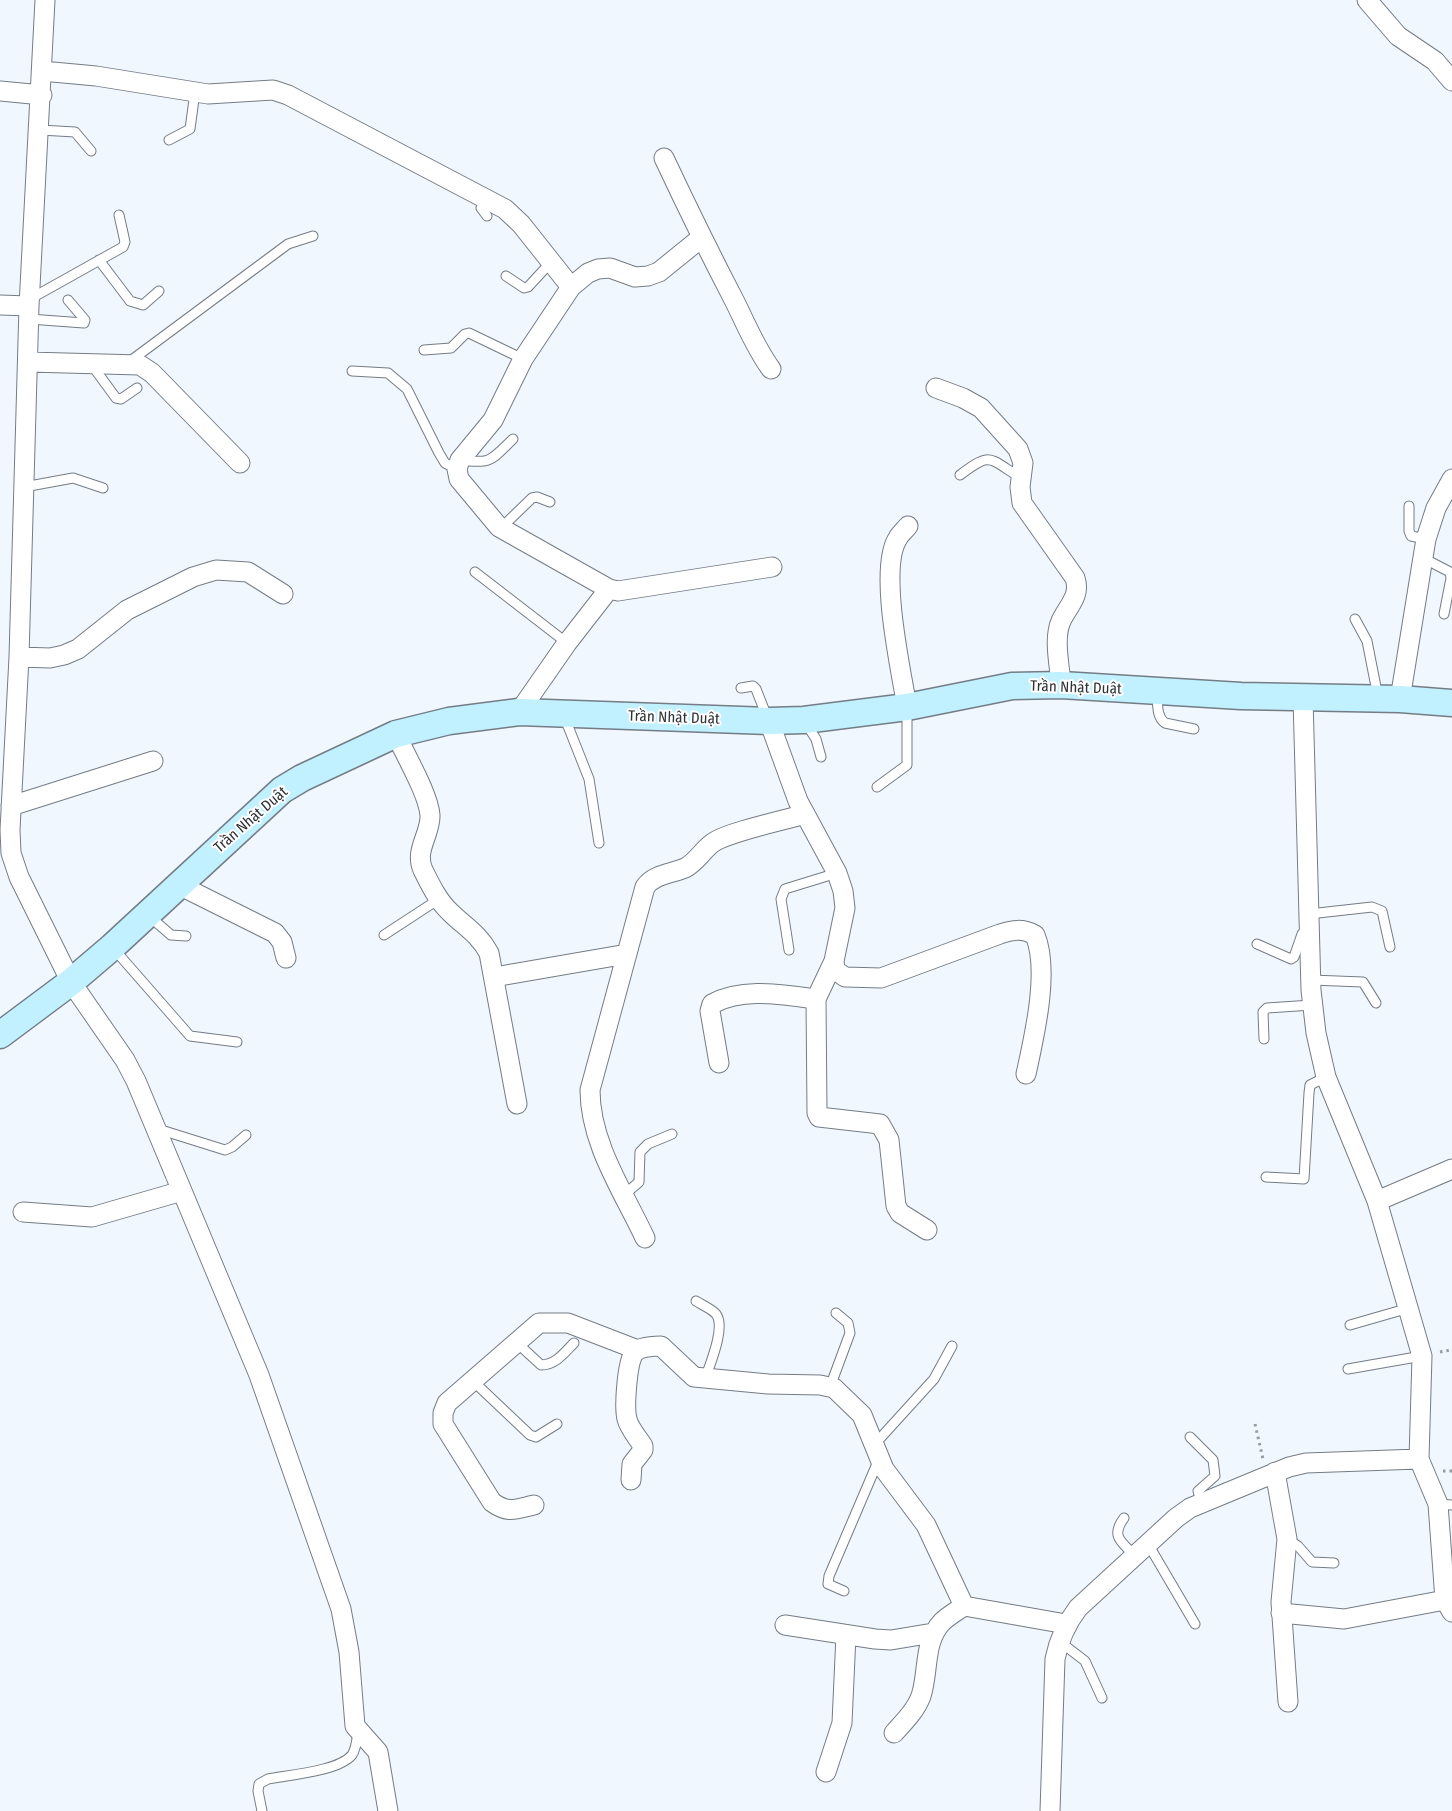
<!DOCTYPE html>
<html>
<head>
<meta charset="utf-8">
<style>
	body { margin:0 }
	canvas { display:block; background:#f1f7fe }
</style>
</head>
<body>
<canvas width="1452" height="1811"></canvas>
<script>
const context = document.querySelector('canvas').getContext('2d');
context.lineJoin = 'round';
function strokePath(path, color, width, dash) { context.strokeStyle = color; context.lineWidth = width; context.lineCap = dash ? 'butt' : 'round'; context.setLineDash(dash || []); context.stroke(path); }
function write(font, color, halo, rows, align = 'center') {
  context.font = font + ' "Fira Sans Condensed",sans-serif'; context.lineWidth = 4; context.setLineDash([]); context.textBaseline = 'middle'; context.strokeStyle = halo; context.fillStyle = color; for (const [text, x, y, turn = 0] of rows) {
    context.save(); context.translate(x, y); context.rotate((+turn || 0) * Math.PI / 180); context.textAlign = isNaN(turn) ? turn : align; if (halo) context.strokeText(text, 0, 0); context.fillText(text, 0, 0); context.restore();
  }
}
const path = new Path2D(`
	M 1440,1352 L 1451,1350
	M 1255,1424 L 1263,1459
	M 1443,1471 L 1452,1471`);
const service = new Path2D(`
	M 40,130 L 75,132 L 91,151
	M 169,140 L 190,129 L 195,92
	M 487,198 L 481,208 L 487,216
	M 99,260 L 130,301 L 143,305 L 159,291
	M 506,276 L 524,288 L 528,287 L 551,262
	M 30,299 L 123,247 L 125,242 L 119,215
	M 29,319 L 84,323 L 85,320 L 68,300
	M 424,350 L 451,348 L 465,334 L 469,333 L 523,359
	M 129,362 L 288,244 L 313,236
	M 91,364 L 116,398 L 121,399 L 137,388
	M 352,371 L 388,373 L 407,389 L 439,453 L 445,463 L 457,469
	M 460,460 C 492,464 490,461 513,439
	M 960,475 C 992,451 988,458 1021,478
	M 24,487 L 73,478 L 103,488
	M 1409,506 L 1409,531 L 1411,536 L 1426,539
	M 501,528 L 532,498 L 537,497 L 550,502
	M 1423,558 L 1450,572 L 1451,578 L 1444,614
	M 475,572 L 567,643
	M 1355,619 L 1367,641 L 1378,697
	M 741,688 L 753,686 L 756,689 L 767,717
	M 1157,693 C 1158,704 1156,716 1165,723 L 1194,729
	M 564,716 L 589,779 L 599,843
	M 805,722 L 816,739 L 821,757
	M 877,787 L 907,765 L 907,709
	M 1309,914 L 1372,907 L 1382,911 L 1390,947
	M 149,916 L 171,935 L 186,936
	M 384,935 L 439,899
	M 1257,944 L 1291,959 L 1294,957 L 1302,934 L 1306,929
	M 114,949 L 190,1036 L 237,1042
	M 789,950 L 781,899 L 785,889 L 837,873
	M 1311,980 L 1363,982 L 1376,1003
	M 1264,1039 L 1263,1012 L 1267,1008 L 1312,1005
	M 158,1129 L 225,1150 L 232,1147 L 246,1135
	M 1266,1177 L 1304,1179 L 1309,1093 L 1310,1085 L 1326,1077
	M 624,1195 L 639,1182 L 640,1152 L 648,1144 L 672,1134
	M 696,1301 C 702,1305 712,1309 716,1314 C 726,1327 710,1364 705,1379
	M 1350,1325 L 1409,1308
	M 516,1342 L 541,1365 C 556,1365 565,1352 574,1343
	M 1348,1369 L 1422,1356
	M 472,1380 L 530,1435 L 536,1437 L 557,1424
	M 830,1387 L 850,1333 L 848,1323 L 836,1313
	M 1190,1437 L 1213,1460 L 1215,1476 L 1198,1491 L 1201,1503
	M 874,1445 L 934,1379 L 952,1346
	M 1438,1504 L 1452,1505
	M 1124,1518 C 1110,1537 1122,1542 1135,1556
	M 1287,1539 L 1298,1546 L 1312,1562 L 1334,1563
	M 1148,1544 L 1195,1624
	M 844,1591 L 828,1584 L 829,1576 L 879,1459
	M 1059,1641 L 1085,1661 L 1102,1698
	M 262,1811 L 258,1791 L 259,1784 L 268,1779 C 289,1775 339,1771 352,1755 C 356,1749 357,1739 358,1732`);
const minor = new Path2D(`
	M 45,0 L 29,306 L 19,657 L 10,830 L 11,853 L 19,877 L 71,982 L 125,1060 L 136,1081 L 259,1375 L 341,1609 L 349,1652 L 355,1726 L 378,1752 L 388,1811
	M 1367,0 L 1398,36 L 1435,61 L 1452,81
	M 42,71 L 96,76 L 208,94 L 273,90 L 288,95 L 505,209 L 521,224 L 571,287
	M 0,91 L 42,95
	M 664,158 C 687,207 710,254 735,302 C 747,326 755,347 771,369
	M 701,238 L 659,272 L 648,276 L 635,277 L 610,268 L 598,269 L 588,273 L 571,287 L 523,359 L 493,420 L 460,460 L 457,469 L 459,479 L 499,527 L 609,589 L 618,591 L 772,567
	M 0,305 L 29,306
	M 28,362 L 140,365 L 152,373 L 240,463
	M 936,388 L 963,398 L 981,408 L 1018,449 L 1023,463 L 1020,487 L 1022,503 L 1075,578 C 1081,596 1068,606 1061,621 C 1053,639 1060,666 1061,685
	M 19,657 L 50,658 L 64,655 L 78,649 L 127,610 L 193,577 L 216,570 L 248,572 L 283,594
	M 1303,698 L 1311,990 L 1316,1033 L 1326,1077 L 1377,1201 L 1422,1356 L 1419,1459 L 1438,1504 L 1445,1600 L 1452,1612
	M 1400,699 L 1426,539 L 1436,508 L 1452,479
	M 907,707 C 901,670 878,568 898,538 C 900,534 905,530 908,526
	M 519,712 L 567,643 L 609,589
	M 769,721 L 798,801 L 837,873 L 843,891 L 845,908 L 834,961 L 816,999 L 817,1113 L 819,1117 L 880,1124 L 889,1140 L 896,1206 L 900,1213 L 927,1230
	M 396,734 C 405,755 428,793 430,815 C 431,834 414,850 423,870 C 430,884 438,901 450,912 C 465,927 478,933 489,953 L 517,1104
	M 11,806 L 153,761
	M 179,885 L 275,933 L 282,942 L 286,958
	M 834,961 L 835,970 L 845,977 L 881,978 L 1000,934 C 1013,930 1022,928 1035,935 C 1050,971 1034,1037 1026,1074
	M 494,977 L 627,954
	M 719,1063 L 710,1011 L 712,1004 C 743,987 783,995 816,999
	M 1377,1201 L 1452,1169
	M 23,1212 L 92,1217 L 182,1191
	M 645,1238 C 623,1191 590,1143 590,1090 L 645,887 C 654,874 671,874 685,868 C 697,862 703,849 714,842 C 729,832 785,820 805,814
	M 1275,1472 L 1287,1539 L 1281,1602 L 1288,1702
	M 631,1480 L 632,1464 L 643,1450 L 643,1446 C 638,1438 629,1428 627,1419 C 624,1407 627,1363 634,1353 C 639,1347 654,1346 661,1346 L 694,1377 L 768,1384 L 820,1385 L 834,1388 L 862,1415 L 884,1469 L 926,1525 L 964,1606
	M 534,1505 C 516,1509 508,1514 492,1502 L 443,1424 L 443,1413 L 447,1403 L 539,1323 L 568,1323 L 638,1350
	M 1281,1613 L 1344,1619 L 1445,1600
	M 785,1625 L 875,1639 L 891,1640 L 933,1633
	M 894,1733 C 904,1722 916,1710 921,1696 C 929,1672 923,1642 942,1622 C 948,1616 957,1611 964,1606 L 1066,1624
	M 826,1772 L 842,1723 L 846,1635
	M 1050,1811 L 1055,1659 C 1059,1639 1066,1624 1078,1608 L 1176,1518 L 1190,1508 L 1289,1467 L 1306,1463 L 1419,1459`);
const secondary = new Path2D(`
	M 0,1035 L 71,982 L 112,947 L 282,790 L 302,778 L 396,734 L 449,721 L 519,712 L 769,721 L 804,720 L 907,707 L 1012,686 L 1061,685 L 1241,696 L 1400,699 L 1452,703`);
const streetNames = [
	["Trần Nhật Duật",1076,688,2],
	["Trần Nhật Duật",674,718,2],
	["Trần Nhật Duật",251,820,-41]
];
strokePath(service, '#747c86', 11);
strokePath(minor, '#747c86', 21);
strokePath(secondary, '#747c86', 29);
strokePath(path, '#979ca2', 3, [2.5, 4]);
strokePath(service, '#fff', 9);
strokePath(minor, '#fff', 19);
strokePath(secondary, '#c1f0ff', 26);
write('15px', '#2e3236', '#fff', streetNames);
</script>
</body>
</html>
